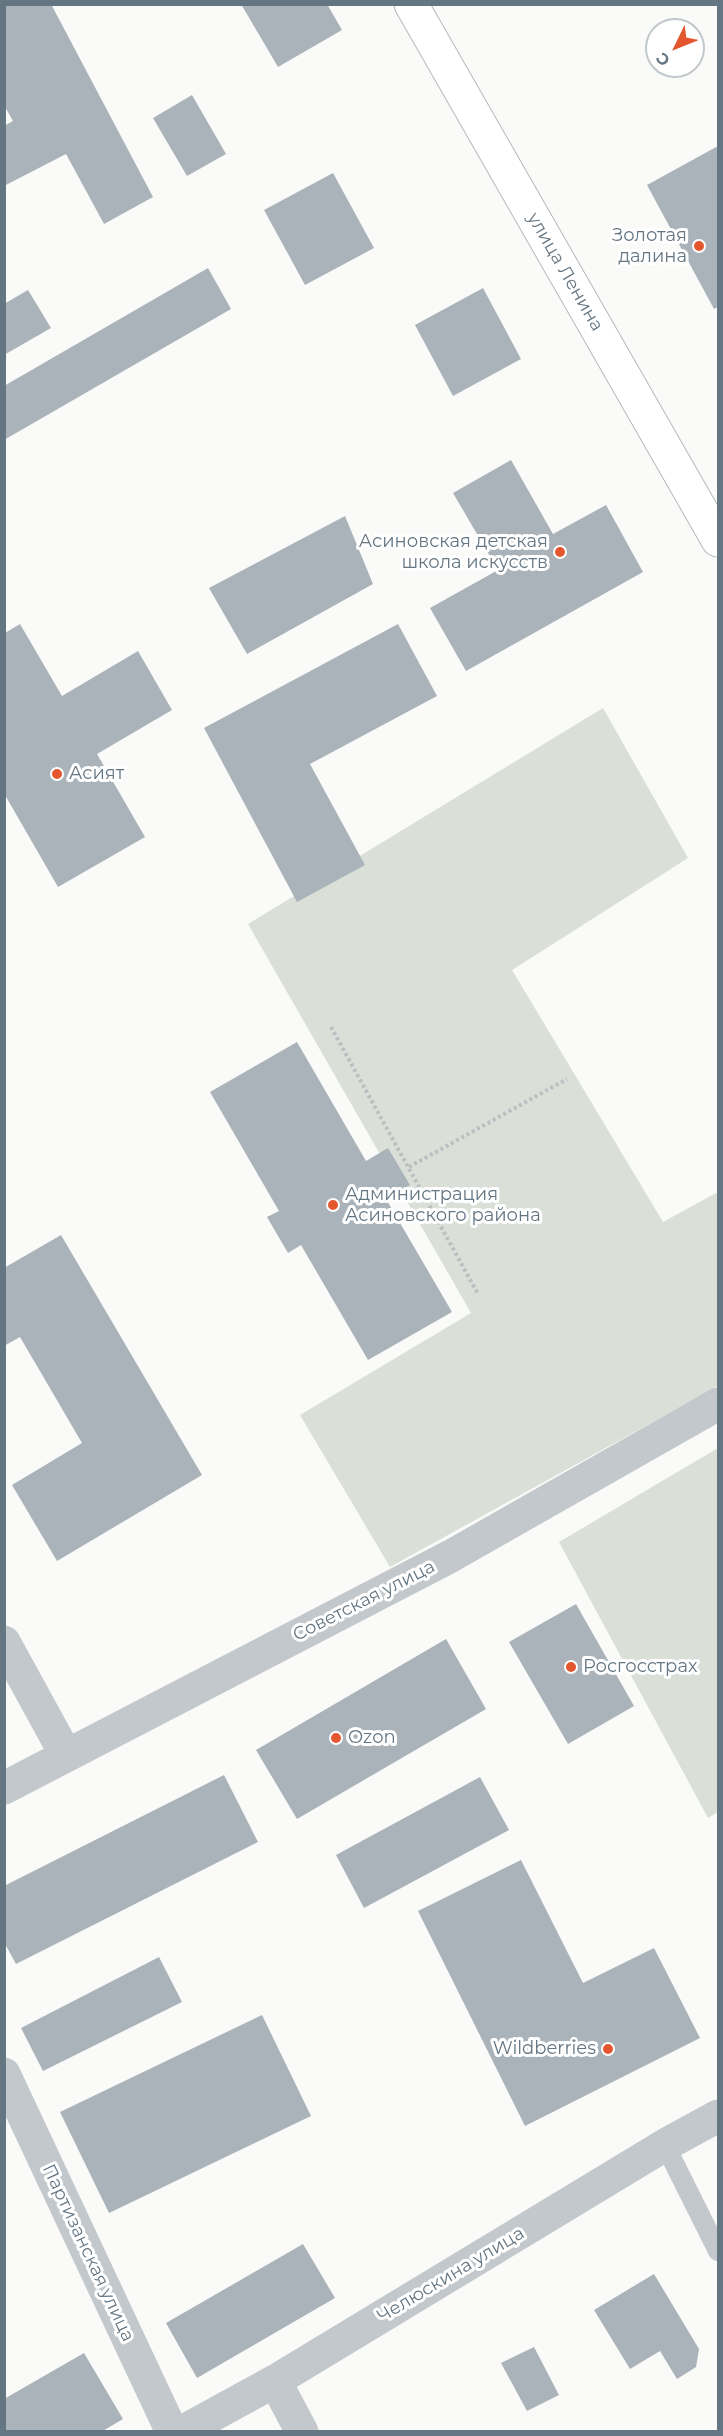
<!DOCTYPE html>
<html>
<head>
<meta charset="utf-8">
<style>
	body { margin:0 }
	#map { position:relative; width:723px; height:2436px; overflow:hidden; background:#fafaf8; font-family:Montserrat,sans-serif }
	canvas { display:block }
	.frame { position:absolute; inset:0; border:6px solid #657683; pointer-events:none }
	.north { position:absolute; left:645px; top:18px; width:60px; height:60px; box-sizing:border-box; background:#fff; border:2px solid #c1c8cd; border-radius:50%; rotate:227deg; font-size:16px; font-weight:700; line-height:24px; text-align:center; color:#657683 }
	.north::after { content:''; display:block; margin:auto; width:21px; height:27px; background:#e4572e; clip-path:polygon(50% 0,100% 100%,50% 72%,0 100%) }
</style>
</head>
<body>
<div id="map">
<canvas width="723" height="2436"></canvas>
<div class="frame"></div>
<div class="north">С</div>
</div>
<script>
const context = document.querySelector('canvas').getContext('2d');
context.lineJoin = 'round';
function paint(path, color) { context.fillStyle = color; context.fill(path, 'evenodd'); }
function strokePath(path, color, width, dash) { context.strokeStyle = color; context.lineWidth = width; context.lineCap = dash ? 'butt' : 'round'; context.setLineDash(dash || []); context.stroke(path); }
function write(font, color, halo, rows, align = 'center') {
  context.font = font + ' Montserrat,sans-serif'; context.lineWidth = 6; context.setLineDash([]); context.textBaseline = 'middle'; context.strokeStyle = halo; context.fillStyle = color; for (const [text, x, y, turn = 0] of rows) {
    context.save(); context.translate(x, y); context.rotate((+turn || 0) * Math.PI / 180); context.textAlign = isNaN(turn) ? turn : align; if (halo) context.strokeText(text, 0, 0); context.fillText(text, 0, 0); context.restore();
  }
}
const green = new Path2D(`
	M 603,708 L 688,858 L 512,970 L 663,1222 L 718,1192 L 718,1386 L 390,1567 L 300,1415 L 471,1313 L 248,924 Z
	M 718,1448 L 718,1812 L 708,1818 L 559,1542 Z`);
const building = new Path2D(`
	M 4,4 L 51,4 L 153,197 L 104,224 L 66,154 L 4,186 L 4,126 L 13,121 L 4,105 Z
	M 241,4 L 327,4 L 342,30 L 278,67 Z
	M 192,95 L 226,154 L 187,176 L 153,118 Z
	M 718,146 L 718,307 L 714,309 L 647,185 Z
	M 333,173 L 374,248 L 305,285 L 264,210 Z
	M 208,268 L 231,309 L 4,440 L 4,386 Z
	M 483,288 L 521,359 L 453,396 L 415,325 Z
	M 28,290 L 51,328 L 4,355 L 4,304 Z
	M 511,460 L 553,534 L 606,505 L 643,572 L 466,671 L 430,608 L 498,570 L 453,493 Z
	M 345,516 L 373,584 L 247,654 L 209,588 Z
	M 20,624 L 62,696 L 138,651 L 172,710 L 97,754 L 145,837 L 58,887 L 5,795 L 5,633 Z
	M 398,624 L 437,696 L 310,764 L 365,865 L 297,902 L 204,728 Z
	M 297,1042 L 366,1161 L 388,1148 L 410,1185 L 386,1199 L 452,1312 L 368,1360 L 301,1245 L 288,1253 L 267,1217 L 279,1211 L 210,1092 Z
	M 61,1235 L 202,1475 L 57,1561 L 12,1485 L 82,1443 L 20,1337 L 4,1346 L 4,1268 Z
	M 576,1604 L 634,1706 L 568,1744 L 509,1642 Z
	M 446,1639 L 486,1709 L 297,1819 L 256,1750 Z
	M 224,1775 L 258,1842 L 16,1964 L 4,1942 L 4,1886 Z
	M 480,1777 L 509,1830 L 364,1908 L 336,1855 Z
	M 521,1860 L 583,1983 L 654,1948 L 700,2038 L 525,2126 L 418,1911 Z
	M 159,1957 L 182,2002 L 43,2071 L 21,2028 Z
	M 262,2015 L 311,2116 L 109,2213 L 60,2112 Z
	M 303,2244 L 335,2298 L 197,2378 L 166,2323 Z
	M 654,2274 L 699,2349 L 696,2367 L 677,2379 L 660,2351 L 630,2369 L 594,2310 Z
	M 534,2347 L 559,2395 L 527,2411 L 501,2363 Z
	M 84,2353 L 123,2419 L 101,2432 L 4,2432 L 4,2399 Z`);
const path = new Path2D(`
	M 331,1027 L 478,1294
	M 409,1167 L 567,1079`);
const service = new Path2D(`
	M 665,2145 L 718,2251`);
const minor = new Path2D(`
	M 4,1642 L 66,1755
	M 4,1788 L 451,1556 L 718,1404
	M 4,2074 L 172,2432
	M 275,2381 L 302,2432
	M 182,2432 L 275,2381 L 665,2145 L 718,2116`);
const secondary = new Path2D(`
	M 411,4 L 718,540`);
const markers = [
	[699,246,6,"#e4572e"],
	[560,552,6,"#e4572e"],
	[57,774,6,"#e4572e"],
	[333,1205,6,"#e4572e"],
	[571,1667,6,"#e4572e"],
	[336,1738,6,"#e4572e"],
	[608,2049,6,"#e4572e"]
];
const poiNames = [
	["Золотая",687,236,"right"],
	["далина",687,257,"right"],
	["Асиновская детская",548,542,"right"],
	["школа искусств",548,563,"right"],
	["Асият",69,774],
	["Администрация",345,1195],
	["Асиновского района",345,1216],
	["Росгосстрах",583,1667],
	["Ozon",348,1738],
	["Wildberries",596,2049,"right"]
];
const streetNames = [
	["улица Ленина",565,272,60],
	["Советская улица",364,1601,-27],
	["Партизанская улица",88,2253,65],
	["Челюскина улица",451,2275,-31]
];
paint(green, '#dadfd7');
paint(building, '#aab3b9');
strokePath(secondary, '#b3babf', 35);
strokePath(path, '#bbbfc2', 4, [3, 3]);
strokePath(service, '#c3c8cc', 20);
strokePath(minor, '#c3c8cc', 33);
strokePath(secondary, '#fff', 33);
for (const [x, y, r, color] of markers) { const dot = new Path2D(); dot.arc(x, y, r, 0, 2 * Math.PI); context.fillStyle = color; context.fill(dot); strokePath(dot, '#fff', 2); }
write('18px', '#657683', '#fff', poiNames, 'left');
write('18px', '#657683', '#fff', streetNames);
</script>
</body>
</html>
